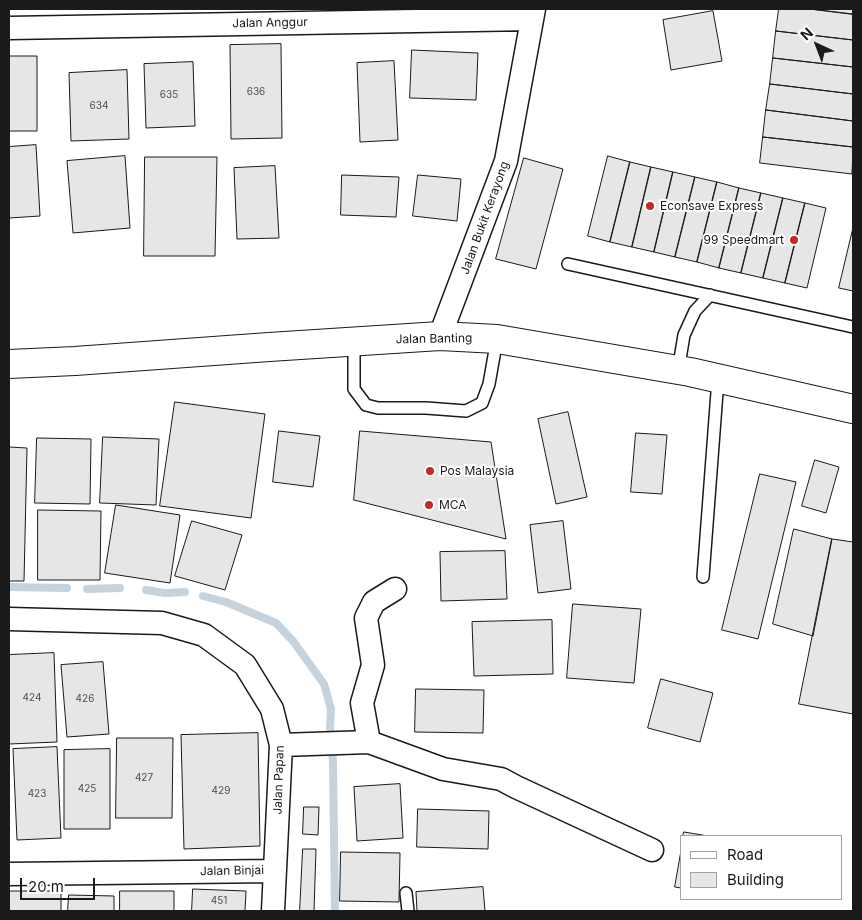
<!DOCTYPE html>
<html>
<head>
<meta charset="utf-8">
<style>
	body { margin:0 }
	#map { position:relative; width:862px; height:920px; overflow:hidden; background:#fff; font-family:Inter,sans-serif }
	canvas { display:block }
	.frame { position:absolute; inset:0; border:10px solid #1a1a1a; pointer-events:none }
	.legend { position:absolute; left:680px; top:835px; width:162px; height:65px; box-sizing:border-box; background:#fff; border:1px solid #a3a3a3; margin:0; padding:6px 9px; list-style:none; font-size:15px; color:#1a1a1a }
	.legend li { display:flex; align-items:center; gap:10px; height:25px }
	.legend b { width:25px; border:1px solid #a3a3a3 }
	.north { position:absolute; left:792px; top:20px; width:50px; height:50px; -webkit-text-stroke:4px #fff; paint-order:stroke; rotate:317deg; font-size:14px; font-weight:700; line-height:20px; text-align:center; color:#1a1a1a }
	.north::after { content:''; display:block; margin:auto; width:18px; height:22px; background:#1a1a1a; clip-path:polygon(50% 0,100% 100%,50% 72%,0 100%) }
	.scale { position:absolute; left:20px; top:878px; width:75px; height:22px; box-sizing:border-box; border:2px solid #1a1a1a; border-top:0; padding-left:6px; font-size:15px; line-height:18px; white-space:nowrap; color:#1a1a1a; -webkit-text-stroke:4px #fff; paint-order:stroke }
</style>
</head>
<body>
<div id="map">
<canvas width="862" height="920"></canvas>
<div class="frame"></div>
<ul class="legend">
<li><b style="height:6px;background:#fff"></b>Road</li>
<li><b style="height:14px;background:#e6e6e6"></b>Building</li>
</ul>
<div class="north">N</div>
<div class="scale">20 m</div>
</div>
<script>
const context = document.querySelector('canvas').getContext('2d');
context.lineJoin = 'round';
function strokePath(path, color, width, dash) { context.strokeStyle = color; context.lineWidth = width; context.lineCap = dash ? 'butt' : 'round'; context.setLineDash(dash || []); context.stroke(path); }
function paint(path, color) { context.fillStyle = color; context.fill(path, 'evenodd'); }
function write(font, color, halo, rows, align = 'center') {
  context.font = font + ' Inter,sans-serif'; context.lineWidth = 4; context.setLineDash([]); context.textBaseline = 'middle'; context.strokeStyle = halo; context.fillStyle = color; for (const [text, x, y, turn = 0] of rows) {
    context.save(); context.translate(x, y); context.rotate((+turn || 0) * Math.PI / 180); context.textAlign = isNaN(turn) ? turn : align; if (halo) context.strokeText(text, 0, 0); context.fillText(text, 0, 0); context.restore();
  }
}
const stream = new Path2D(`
	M 9,587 L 67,588
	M 87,589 L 120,588
	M 146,590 L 165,593 L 185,592
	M 203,596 L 226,602 L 276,623 L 293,641 L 324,684 L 331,709 L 330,728 L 333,762 L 335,911`);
const building = new Path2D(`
	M 779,9 L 810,9 L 853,14 L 853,40 L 776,31 Z
	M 810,9 L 853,9 L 853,14 Z
	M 713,11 L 722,61 L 671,70 L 663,20 Z
	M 776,31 L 853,40 L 853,67 L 773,58 Z
	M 281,44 L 282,138 L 231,139 L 230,45 Z
	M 412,50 L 478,53 L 476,100 L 410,98 Z
	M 9,56 L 37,56 L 37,131 L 9,131 Z
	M 773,58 L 853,67 L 853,94 L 770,84 Z
	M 394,61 L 398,140 L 360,142 L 357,63 Z
	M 193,62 L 195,126 L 146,128 L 144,64 Z
	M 127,70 L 129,139 L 71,141 L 69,73 Z
	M 770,84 L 853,94 L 853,121 L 766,110 Z
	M 766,110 L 853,121 L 853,147 L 763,137 Z
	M 763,137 L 853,147 L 852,174 L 760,163 Z
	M 36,145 L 40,216 L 9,218 L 9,147 Z
	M 125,156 L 130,228 L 73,233 L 67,161 Z
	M 608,156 L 630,162 L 610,242 L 588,236 Z
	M 145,157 L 217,157 L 215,256 L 144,256 Z
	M 524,158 L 563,169 L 536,269 L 496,259 Z
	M 630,162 L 651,167 L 632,247 L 610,242 Z
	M 275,166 L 279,238 L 237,239 L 234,168 Z
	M 651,167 L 673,172 L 654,252 L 632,247 Z
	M 673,172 L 695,177 L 675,257 L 654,252 Z
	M 342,175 L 399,177 L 396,217 L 341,215 Z
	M 418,175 L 461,179 L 457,221 L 413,216 Z
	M 695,177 L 717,182 L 697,262 L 675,257 Z
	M 717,182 L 739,188 L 719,268 L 697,262 Z
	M 739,188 L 761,193 L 741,273 L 719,268 Z
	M 761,193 L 783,198 L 763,278 L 741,273 Z
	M 783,198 L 805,203 L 785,283 L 763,278 Z
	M 805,203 L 826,208 L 807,288 L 785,283 Z
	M 853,228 L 853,291 L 839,288 Z
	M 175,402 L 265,414 L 251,518 L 160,506 Z
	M 568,412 L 587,497 L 556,504 L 538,419 Z
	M 279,431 L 320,436 L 313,487 L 273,482 Z
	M 360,431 L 491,442 L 506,539 L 354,500 Z
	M 636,433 L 667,435 L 662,494 L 631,492 Z
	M 103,437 L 159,439 L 156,505 L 100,503 Z
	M 37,438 L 91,439 L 90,504 L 35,503 Z
	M 9,447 L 27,448 L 24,581 L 9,581 Z
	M 815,460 L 839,467 L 826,513 L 802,506 Z
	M 760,474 L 796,482 L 758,639 L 722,630 Z
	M 116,505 L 180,515 L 170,583 L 105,573 Z
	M 38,510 L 101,511 L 100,580 L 38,580 Z
	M 192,521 L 242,535 L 225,590 L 175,576 Z
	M 563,521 L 571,589 L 538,593 L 530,525 Z
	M 794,529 L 832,539 L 813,636 L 773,624 Z
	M 832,539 L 853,542 L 853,714 L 799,704 Z
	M 505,551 L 507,599 L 441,601 L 440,552 Z
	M 573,604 L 641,609 L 634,683 L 567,678 Z
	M 552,620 L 553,674 L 474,676 L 472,622 Z
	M 54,653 L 57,742 L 9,744 L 9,655 Z
	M 103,662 L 109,734 L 67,737 L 61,665 Z
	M 661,679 L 713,693 L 700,742 L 648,728 Z
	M 416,689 L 484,690 L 483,733 L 415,732 Z
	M 258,733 L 260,846 L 184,849 L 181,735 Z
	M 117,738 L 173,738 L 172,818 L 116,818 Z
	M 57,747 L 61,838 L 17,840 L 13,749 Z
	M 110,749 L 110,829 L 64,829 L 64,750 Z
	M 400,784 L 403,838 L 357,841 L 354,787 Z
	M 304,807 L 319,807 L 318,835 L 303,834 Z
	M 418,809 L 489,811 L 488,849 L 417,847 Z
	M 684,832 L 708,836 L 683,836 Z
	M 303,849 L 316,849 L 314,911 L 300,911 Z
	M 681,851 L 681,888 L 675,887 Z
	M 341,852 L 400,853 L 399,902 L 340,901 Z
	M 483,887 L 485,911 L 417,911 L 416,892 Z
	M 193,889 L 246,891 L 245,911 L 192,911 Z
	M 9,891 L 61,891 L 61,911 L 9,911 Z
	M 120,891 L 174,891 L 174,911 L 120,911 Z
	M 69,895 L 114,896 L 114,911 L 68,911 Z`);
const lane = new Path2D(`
	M 568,264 L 853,327
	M 354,342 L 354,389 L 366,405 L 378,408 L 426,408 L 466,411 L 482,403 L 489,384 L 497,339
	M 678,371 L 684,335 L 695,311 L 710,295
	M 703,577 L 718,379
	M 406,893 L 408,911`);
const street = new Path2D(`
	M 9,28 L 532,19
	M 440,336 L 506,161 L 534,9
	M 9,619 L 162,623 L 204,635 L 245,665 L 272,709 L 281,745 L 273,911
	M 369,742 L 362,703 L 373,665 L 366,618 L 374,602 L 395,589
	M 281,745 L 369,742 L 443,769 L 501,779 L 516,787 L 652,850
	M 9,874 L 274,871`);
const secondary = new Path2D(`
	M 9,364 L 75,361 L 269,347 L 440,336 L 497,339 L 690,372 L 853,409`);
const markers = [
	[650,206,5,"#c62828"],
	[794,240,5,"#c62828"],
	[430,471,5,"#c62828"],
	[429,505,5,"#c62828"]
];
const numberNames = [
	["636",256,92],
	["635",169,95],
	["634",99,106],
	["424",32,698],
	["426",85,699],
	["427",144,778],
	["425",87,789],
	["429",221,791],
	["423",37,794],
	["451",219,901]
];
const streetNames = [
	["Jalan Anggur",270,23,-1],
	["Jalan Bukit Kerayong",485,218,-70],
	["Jalan Banting",434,339,-1],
	["Jalan Papan",279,780,-88],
	["Jalan Binjai",232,871,-1]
];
const poiNames = [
	["Econsave Express",660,206],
	["99 Speedmart",784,240,"right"],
	["Pos Malaysia",440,471],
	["MCA",439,505]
];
strokePath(stream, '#c6d2dc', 8);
paint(building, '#e6e6e6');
strokePath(building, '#1a1a1a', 1);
strokePath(lane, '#1a1a1a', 14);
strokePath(street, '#1a1a1a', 25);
strokePath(secondary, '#1a1a1a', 30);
strokePath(lane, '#fff', 11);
strokePath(street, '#fff', 22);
strokePath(secondary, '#fff', 28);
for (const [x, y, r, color] of markers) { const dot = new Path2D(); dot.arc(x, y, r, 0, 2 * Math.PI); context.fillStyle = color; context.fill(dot); strokePath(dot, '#fff', 2); }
write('10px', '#4d4d4d', null, numberNames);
write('12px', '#1a1a1a', '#fff', streetNames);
write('12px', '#1a1a1a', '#fff', poiNames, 'left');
</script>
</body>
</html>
